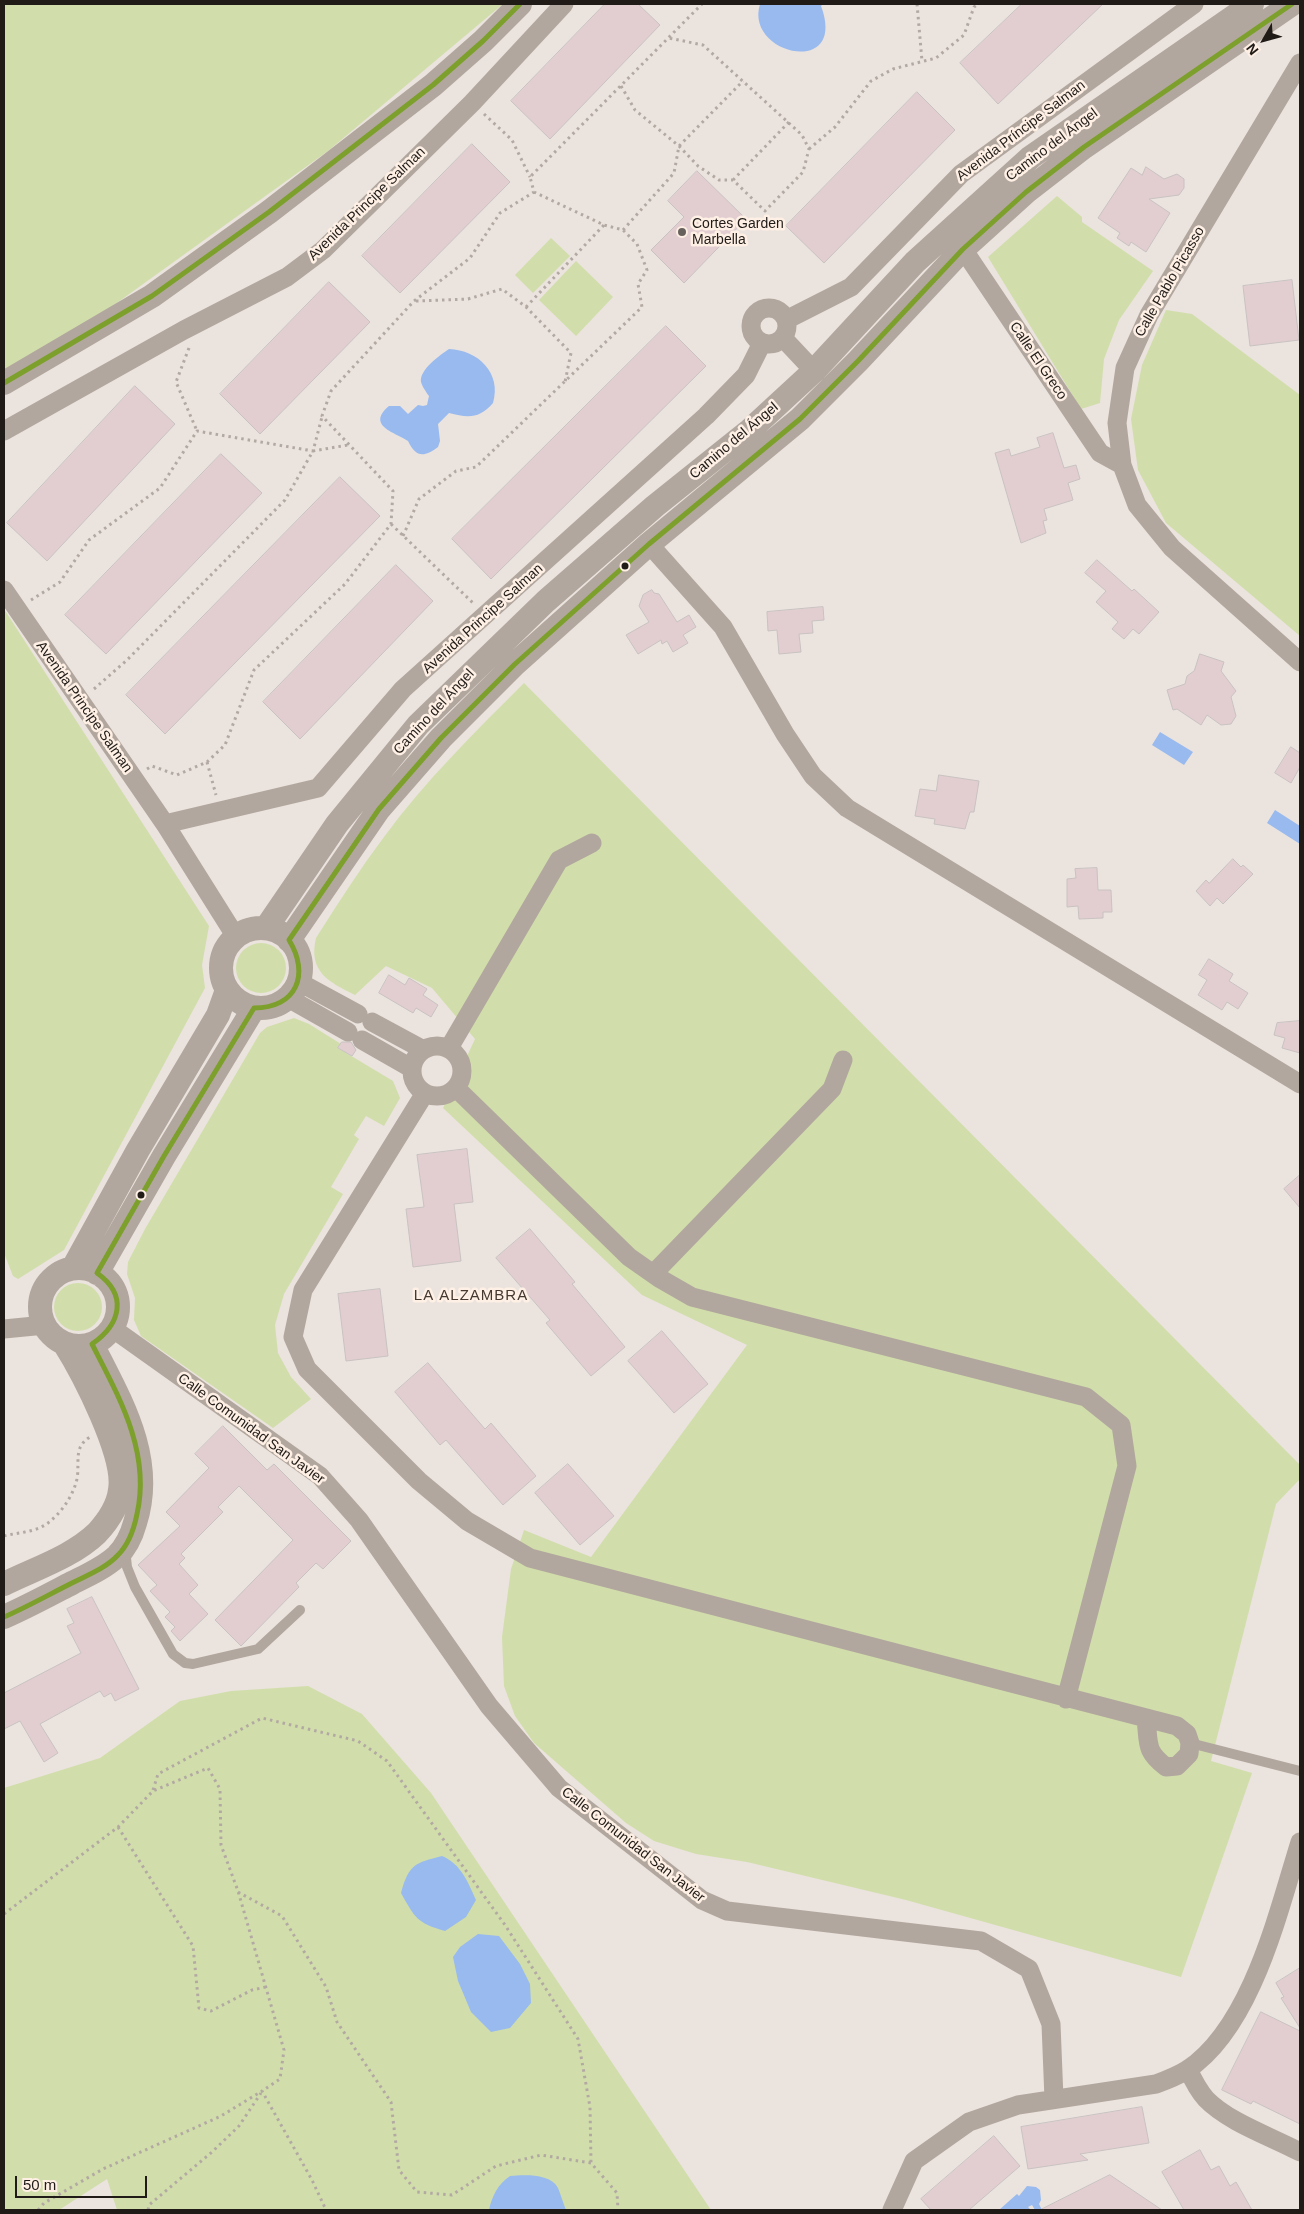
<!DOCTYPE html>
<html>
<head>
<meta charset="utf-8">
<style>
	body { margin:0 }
	#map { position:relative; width:1304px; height:2214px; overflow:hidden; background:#ebe3de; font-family:Arial,sans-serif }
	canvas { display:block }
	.frame { position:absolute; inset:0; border:5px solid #201b17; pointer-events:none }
	.north { position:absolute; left:1239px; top:15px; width:50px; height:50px; -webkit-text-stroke:4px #fef0e5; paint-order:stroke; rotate:232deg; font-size:14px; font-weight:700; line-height:20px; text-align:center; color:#201b17 }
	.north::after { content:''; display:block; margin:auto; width:18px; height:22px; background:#201b17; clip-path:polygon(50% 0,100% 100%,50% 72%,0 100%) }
	.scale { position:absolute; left:15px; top:2176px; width:132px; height:22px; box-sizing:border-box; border:2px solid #201b17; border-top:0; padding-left:6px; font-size:15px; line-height:18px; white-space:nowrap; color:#201b17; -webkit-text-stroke:4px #fef0e5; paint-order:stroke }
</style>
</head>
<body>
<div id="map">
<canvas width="1304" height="2214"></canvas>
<div class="frame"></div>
<div class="north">N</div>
<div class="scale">50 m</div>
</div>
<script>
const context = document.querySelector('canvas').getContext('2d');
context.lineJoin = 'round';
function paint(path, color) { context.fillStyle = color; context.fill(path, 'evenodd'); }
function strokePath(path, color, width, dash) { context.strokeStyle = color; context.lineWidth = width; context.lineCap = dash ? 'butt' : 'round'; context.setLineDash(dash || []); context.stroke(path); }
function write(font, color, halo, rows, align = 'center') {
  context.font = font + ' Arial,sans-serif'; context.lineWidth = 5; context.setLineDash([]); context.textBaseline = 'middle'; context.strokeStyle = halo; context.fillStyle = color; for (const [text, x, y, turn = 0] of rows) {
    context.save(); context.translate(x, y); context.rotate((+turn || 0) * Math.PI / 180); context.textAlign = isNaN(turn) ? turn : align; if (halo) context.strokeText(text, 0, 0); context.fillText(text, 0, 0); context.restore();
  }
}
const green = new Path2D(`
	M 4,4 L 503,4 L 328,151 L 107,310 L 4,370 Z
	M 1057,196 L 1082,217 L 1082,222 L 1153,271 L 1119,320 L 1104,359 L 1100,403 L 1081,409 L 988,257 Z
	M 551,238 L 570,256 L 533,293 L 515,275 Z
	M 576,261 L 613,297 L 576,336 L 539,300 Z
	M 1166,310 L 1192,314 L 1300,395 L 1300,636 L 1166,523 L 1138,470 L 1131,419 L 1142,365 Z
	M 4,609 L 209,926 L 202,965 L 205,988 L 64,1250 L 18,1279 L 13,1276 L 4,1253 Z
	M 524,683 L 1300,1465 L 1300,1479 L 1276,1504 L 1211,1761 L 1252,1773 L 1181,1977 L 906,1900 L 747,1862 L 696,1854 L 654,1841 L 626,1823 L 534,1743 L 515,1716 L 504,1686 L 502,1637 L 511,1569 L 524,1530 L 591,1557 L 747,1345 L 642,1295 L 443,1108 L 475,1039 L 432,988 L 386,966 L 355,995 C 329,982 308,972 316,938 C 338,903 360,869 384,837 C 425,781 475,732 524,683 Z
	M236 968a25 25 0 1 1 50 0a25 25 0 1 1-50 0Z
	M 294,1018 L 309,1024 L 341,1044 L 338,1048 L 393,1081 L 400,1098 L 384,1126 L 366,1116 L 354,1135 L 359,1139 L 331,1187 L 343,1194 L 284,1294 L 275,1325 L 278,1353 L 291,1377 L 311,1399 L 273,1428 L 141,1336 L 134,1320 L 135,1298 L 127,1274 L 128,1262 L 145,1229 L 260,1033 L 267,1027 Z
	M54 1307a24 24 0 1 1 48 0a24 24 0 1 1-48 0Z
	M 308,1686 L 362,1714 L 431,1793 L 711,2210 L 117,2210 L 107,2179 L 59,2210 L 4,2210 L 4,1788 L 100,1758 L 180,1701 L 231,1691 Z`);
const water = new Path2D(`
	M 760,4 L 823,4 L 821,6 C 848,78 744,55 760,4 Z
	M 449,349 C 478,350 502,373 493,403 C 479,419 468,418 449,413 L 438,424 L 440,441 L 438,447 C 423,458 416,457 408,441 C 397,433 365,426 389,406 L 400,406 L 408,414 L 418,405 L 423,406 L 427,405 L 429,396 C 426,392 422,386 421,382 C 419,370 440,355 449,349 Z
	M 1160,732 L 1193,752 L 1184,765 L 1152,745 Z
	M 1275,810 L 1300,826 L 1300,844 L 1267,823 Z
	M 442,1856 C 461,1864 468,1882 476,1900 L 466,1917 L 445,1931 C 417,1923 415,1918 401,1893 C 409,1864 415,1863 442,1856 Z
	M 478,1934 L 499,1936 L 520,1964 L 530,1984 L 531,2003 L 510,2028 L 491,2032 L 471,2012 L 458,1981 L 453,1957 L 460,1947 Z
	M 510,2176 C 524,2175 550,2173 558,2188 C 561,2195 563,2203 566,2210 L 489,2210 C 492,2196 498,2184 510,2176 Z
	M 1027,2186 L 1036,2187 L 1040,2190 L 1041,2200 L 1039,2204 L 1042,2210 L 1035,2210 L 1032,2205 L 1028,2207 L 1031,2210 L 999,2210 L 1017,2194 L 1019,2196 Z`);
const building = new Path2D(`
	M 605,4 L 638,4 L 660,25 L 550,139 L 511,101 Z
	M 1022,4 L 1103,4 L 998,104 L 960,63 Z
	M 917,92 L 955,130 L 824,263 L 786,226 Z
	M 472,144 L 510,182 L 400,293 L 362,256 Z
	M 1146,167 L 1164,179 L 1177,174 L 1184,179 L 1184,188 L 1179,195 L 1149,199 L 1170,213 L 1146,252 L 1131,242 L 1129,246 L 1117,238 L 1120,233 L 1098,218 L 1131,168 L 1142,175 Z
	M 697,171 L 746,219 L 684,283 L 651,250 L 684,217 L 668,201 Z
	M 1292,280 L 1299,340 L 1250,346 L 1243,286 Z
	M 329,282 L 370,322 L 260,434 L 220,394 Z
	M 666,326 L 706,366 L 491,579 L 452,539 Z
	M 135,386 L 175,424 L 47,561 L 7,523 Z
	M 1053,433 L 1064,468 L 1076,465 L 1080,479 L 1068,483 L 1073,500 L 1044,509 L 1047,520 L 1043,521 L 1046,533 L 1021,543 L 995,453 L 1009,449 L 1011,456 L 1040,447 L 1037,438 Z
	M 221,454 L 262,493 L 106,654 L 65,615 Z
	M 340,477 L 380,516 L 165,734 L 126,695 Z
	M 1097,560 L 1132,591 L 1134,589 L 1159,612 L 1139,634 L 1133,629 L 1124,639 L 1112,629 L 1118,622 L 1096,602 L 1106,591 L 1085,573 Z
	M 396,565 L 433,601 L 300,739 L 263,702 Z
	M 652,590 L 654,593 L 659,594 L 677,622 L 689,615 L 696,627 L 683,635 L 688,643 L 673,652 L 667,641 L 662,644 L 661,640 L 638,654 L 626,635 L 649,622 L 639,606 L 643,595 Z
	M 823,607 L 824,620 L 812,621 L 813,633 L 799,634 L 801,652 L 779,654 L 777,630 L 768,631 L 767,612 Z
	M 1200,654 L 1224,662 L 1221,671 L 1236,691 L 1231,697 L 1236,716 L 1231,724 L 1221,725 L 1207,715 L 1201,725 L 1177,709 L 1173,710 L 1167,690 L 1185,684 L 1187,676 L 1194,671 Z
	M 1291,747 L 1300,753 L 1300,767 L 1291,783 L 1275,773 Z
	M 939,775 L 979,781 L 974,812 L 970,812 L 965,829 L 934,824 L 935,819 L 915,816 L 920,789 L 936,791 Z
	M 1233,859 L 1241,867 L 1243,865 L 1253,874 L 1223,904 L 1217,898 L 1210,906 L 1196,891 L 1206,880 L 1209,883 Z
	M 1097,868 L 1098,890 L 1111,890 L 1112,912 L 1103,912 L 1103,918 L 1079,919 L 1078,906 L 1067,907 L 1067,879 L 1076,878 L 1075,869 Z
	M 1209,959 L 1233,974 L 1229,981 L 1248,993 L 1238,1009 L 1227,1002 L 1222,1010 L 1198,995 L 1207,980 L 1199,975 Z
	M 389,975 L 405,985 L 409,978 L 427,989 L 423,995 L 438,1005 L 431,1017 L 416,1008 L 413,1013 L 379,993 Z
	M 1300,1021 L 1300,1053 L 1282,1048 L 1285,1038 L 1274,1035 L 1277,1023 Z
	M 342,1042 L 351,1042 L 356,1050 L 352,1056 L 338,1048 Z
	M 467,1149 L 473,1202 L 454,1204 L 461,1261 L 413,1267 L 406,1209 L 424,1207 L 417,1155 Z
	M 1300,1175 L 1300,1208 L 1284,1189 Z
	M 530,1229 L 575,1282 L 572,1284 L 625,1347 L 591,1376 L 546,1323 L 550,1320 L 496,1258 Z
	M 380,1289 L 388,1356 L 346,1361 L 338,1294 Z
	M 662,1331 L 708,1384 L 674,1413 L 628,1361 Z
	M 428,1363 L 485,1429 L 491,1423 L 536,1476 L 503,1505 L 446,1440 L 440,1445 L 395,1392 Z
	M 223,1426 L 267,1470 L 274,1464 L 351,1541 L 323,1569 L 316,1563 L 296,1583 L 299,1587 L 241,1646 L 215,1620 L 293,1540 L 239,1486 L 218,1507 L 223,1512 L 181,1554 L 185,1558 L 179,1564 L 198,1585 L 189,1594 L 208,1614 L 180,1641 L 171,1631 L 175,1627 L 165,1617 L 170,1612 L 150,1591 L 157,1585 L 138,1565 L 180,1526 L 166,1512 L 209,1468 L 195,1454 Z
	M 568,1464 L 614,1516 L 580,1545 L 535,1493 Z
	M 92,1597 L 139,1689 L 115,1701 L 111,1693 L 104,1697 L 100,1691 L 40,1724 L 58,1753 L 44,1762 L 20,1721 L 4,1729 L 4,1693 L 81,1653 L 67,1626 L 74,1623 L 67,1609 Z
	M 1300,1968 L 1300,2028 L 1281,1998 L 1284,1997 L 1276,1983 Z
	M 1261,2012 L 1300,2031 L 1300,2124 L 1253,2101 L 1251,2104 L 1222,2090 Z
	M 1142,2107 L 1149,2143 L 1080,2154 L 1088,2160 L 1028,2169 L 1021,2127 Z
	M 994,2136 L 1020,2166 L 969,2210 L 931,2210 L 921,2199 Z
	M 1200,2150 L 1211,2170 L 1219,2166 L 1230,2186 L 1236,2182 L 1252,2210 L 1184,2210 L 1162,2172 Z
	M 1110,2175 L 1162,2210 L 1040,2210 Z`);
const path = new Path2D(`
	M 917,4 L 922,61
	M 621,86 L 635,110 L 679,146 L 698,166 L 719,180 L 733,180 L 765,211 L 803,172 L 809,149 L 802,135 L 703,45 L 669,38
	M 484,114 L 512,140 L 530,177
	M 809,149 L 835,127 L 871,81 L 893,69 L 936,58 L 964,35 L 974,7 L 978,4
	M 733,180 L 789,122
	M 623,230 L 674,173 L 679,146 L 743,81
	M 416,301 L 468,299 L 502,289 L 526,307 L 571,353 L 565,382
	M 526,307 L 604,225
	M 189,348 L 176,382 L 197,431
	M 391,524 L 473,603
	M 403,536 L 419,499 L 456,471 L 476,467 L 642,307 L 638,284 L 647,270 L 637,244 L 623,230 L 604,225 L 534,192
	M 31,600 L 60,582 L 89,540 L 160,488 L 197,431 L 313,451 L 322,417
	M 94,689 L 127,660 L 285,500 L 313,451 L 348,445
	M 207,762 L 216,795
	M 147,769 L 152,766 L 177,775 L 207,762 L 225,745 L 254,670 L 345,584 L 391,524 L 393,491 L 322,416 L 331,391 L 414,301 L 470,258 L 500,213 L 534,192 L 530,177 L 702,4
	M 4,1536 C 19,1532 34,1533 48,1523 C 62,1512 73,1496 77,1479 C 80,1462 73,1447 90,1437
	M 153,1790 L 158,1774 L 262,1718 L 358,1741 L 387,1761 L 505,1925 L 578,2039 L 590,2107 L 591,2163
	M 118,1827 L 193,1946 L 199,2008 L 211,2011 L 252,1990 L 266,1987
	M 238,1892 L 282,1916 L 326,1987 L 337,2022 L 391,2102 L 399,2170 L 417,2192 L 452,2195 L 496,2166 L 541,2155 L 591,2163 L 617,2193 L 618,2210
	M 4,1914 L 118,1827 L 153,1791 L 208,1768 L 220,1789 L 221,1845 L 238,1891 L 284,2050 L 280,2079 L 262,2091 L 312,2180 L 326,2210
	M 38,2210 L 44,2203 L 103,2169 L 221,2116 L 262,2091
	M 148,2210 L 149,2205 L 212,2152 L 239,2126 L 261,2093`);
const service = new Path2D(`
	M 125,1549 L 127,1567 L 135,1587 L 173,1654 L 185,1663 L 193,1664 L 258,1649 L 300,1610
	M 1190,1743 L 1300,1771`);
const minor = new Path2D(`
	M 1300,63 L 1149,315 L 1125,368 L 1117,423 L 1122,465 L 1137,505 L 1172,548 L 1300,662
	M 963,249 L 1100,453 L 1122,465
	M751 326a18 18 0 1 1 36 0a18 18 0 1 1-36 0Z
	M 786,320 L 851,287 L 961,174 L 1194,4
	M 783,338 L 814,371
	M 4,431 L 184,330 L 287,277 L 323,250 L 472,103 L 564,4
	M 649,544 L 723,627 L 785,734 L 813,776 L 847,808 L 1300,1084
	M 4,590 L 165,824 L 236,937
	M 165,824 L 318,788 L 403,689 L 706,416 L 746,375 L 762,343
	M 299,982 L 358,1014
	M 288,998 L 348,1032
	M 372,1022 L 422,1049
	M 362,1040 L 411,1068
	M412 1071a25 25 0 1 1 50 0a25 25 0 1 1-50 0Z
	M 449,1048 L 559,860 L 592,843
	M 456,1088 L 629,1257 L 659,1278 L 692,1297 L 1086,1397 L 1121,1425 L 1127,1466 L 1066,1699
	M 425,1093 L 303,1290 L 293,1337 L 307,1369 L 419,1481 L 467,1521 L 530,1558 L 1177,1726 L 1187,1734 L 1190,1743 L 1189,1754 L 1177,1766 L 1166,1767 C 1145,1751 1149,1744 1146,1719
	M 653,1274 L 832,1089 L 843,1060
	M 112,1328 L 320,1476 L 359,1520 L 489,1706 L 559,1788 L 702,1900 L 727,1911 L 981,1941 L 1029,1969 L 1051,2024 L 1054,2099
	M 4,1329 L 45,1325
	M 1188,2069 C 1193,2080 1198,2090 1206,2099 C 1228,2122 1272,2137 1300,2152
	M 892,2210 L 914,2161 L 969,2122 L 1018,2105 L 1156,2084 C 1167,2080 1177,2076 1187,2070 C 1252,2027 1278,1912 1300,1842`);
const tertiary = new Path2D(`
	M 4,383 L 152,296 L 269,212 L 433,85 L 483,41 L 520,4
	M 266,928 L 337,824 L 418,725 L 546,601 L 655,506 L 750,430 L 814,371 L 915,262 L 1031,157 L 1252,4
	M221 968a40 40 0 1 1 80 0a40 40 0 1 1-80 0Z
	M 289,940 L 379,809 L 441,738 L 515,664 L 649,544 L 800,419 L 858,361 L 963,249 L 1026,192 L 1084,147 L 1292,4
	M 73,1268 L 138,1150 L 218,1015 L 227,990
	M40 1307a39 39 0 1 1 78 0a39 39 0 1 1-78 0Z
	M 97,1273 L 164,1156 L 254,1008
	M 4,1584 C 34,1569 72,1557 97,1533 C 108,1521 118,1507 120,1490 C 126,1456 83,1373 64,1343
	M 4,1617 C 27,1607 49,1595 72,1583 C 88,1575 104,1568 117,1556 C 126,1547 132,1534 135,1523 C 156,1458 120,1400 92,1344`);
const bus1 = new Path2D(`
	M 4,383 L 152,296 L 269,212 L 433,85 L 483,41 L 520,4
	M 4,1617 C 27,1607 50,1594 72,1583 C 88,1575 106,1568 118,1555 C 129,1544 134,1529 137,1514 C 151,1452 119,1397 92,1344 C 121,1324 128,1295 97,1273 L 164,1156 L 254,1008 C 297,1008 310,974 289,940 L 379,809 L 441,738 L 515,664 L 649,544 L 800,419 L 858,361 L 963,249 L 1026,192 L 1084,147 L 1292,4`);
const markers = [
	[682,232,5,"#67615d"],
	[625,566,4.5,"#201b17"],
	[141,1195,4.5,"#201b17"]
];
const streetNames = [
	["Avenida Príncipe Salman",1021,131,-37],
	["Camino del Ángel",1052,145,-37],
	["Avenida Principe Salman",367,204,-44],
	["Calle Pablo Picasso",1170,282,-60],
	["Calle El Greco",1038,361,56],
	["Camino del Ángel",734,441,-40],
	["Avenida Principe Salman",483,619,-42],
	["Avenida Principe Salman",84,707,55],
	["Camino del Ángel",434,712,-47],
	["Calle Comunidad San Javier",251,1429,36],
	["Calle Comunidad San Javier",633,1845,38]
];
const poiNames = [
	["Cortes Garden",692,224],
	["Marbella",692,240]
];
const neighbourhoodNames = [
	["LA ALZAMBRA",471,1296]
];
paint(green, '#d1deab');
paint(water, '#98baef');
paint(building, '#e2ced1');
strokePath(building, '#c8c2c1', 1);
strokePath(path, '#b3a9a3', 3, [2.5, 4]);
strokePath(service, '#b2a79e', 10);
strokePath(minor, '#b2a79e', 19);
strokePath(tertiary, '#b2a79e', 24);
strokePath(bus1, '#7ca02b', 5);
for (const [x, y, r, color] of markers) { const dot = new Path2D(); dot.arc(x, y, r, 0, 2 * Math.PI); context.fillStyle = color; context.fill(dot); strokePath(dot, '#fef0e5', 2); }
write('14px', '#201b17', '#fef0e5', streetNames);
write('14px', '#201b17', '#fef0e5', poiNames, 'left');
context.letterSpacing = '1px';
write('15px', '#443830', '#fef0e5', neighbourhoodNames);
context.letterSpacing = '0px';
</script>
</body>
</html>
